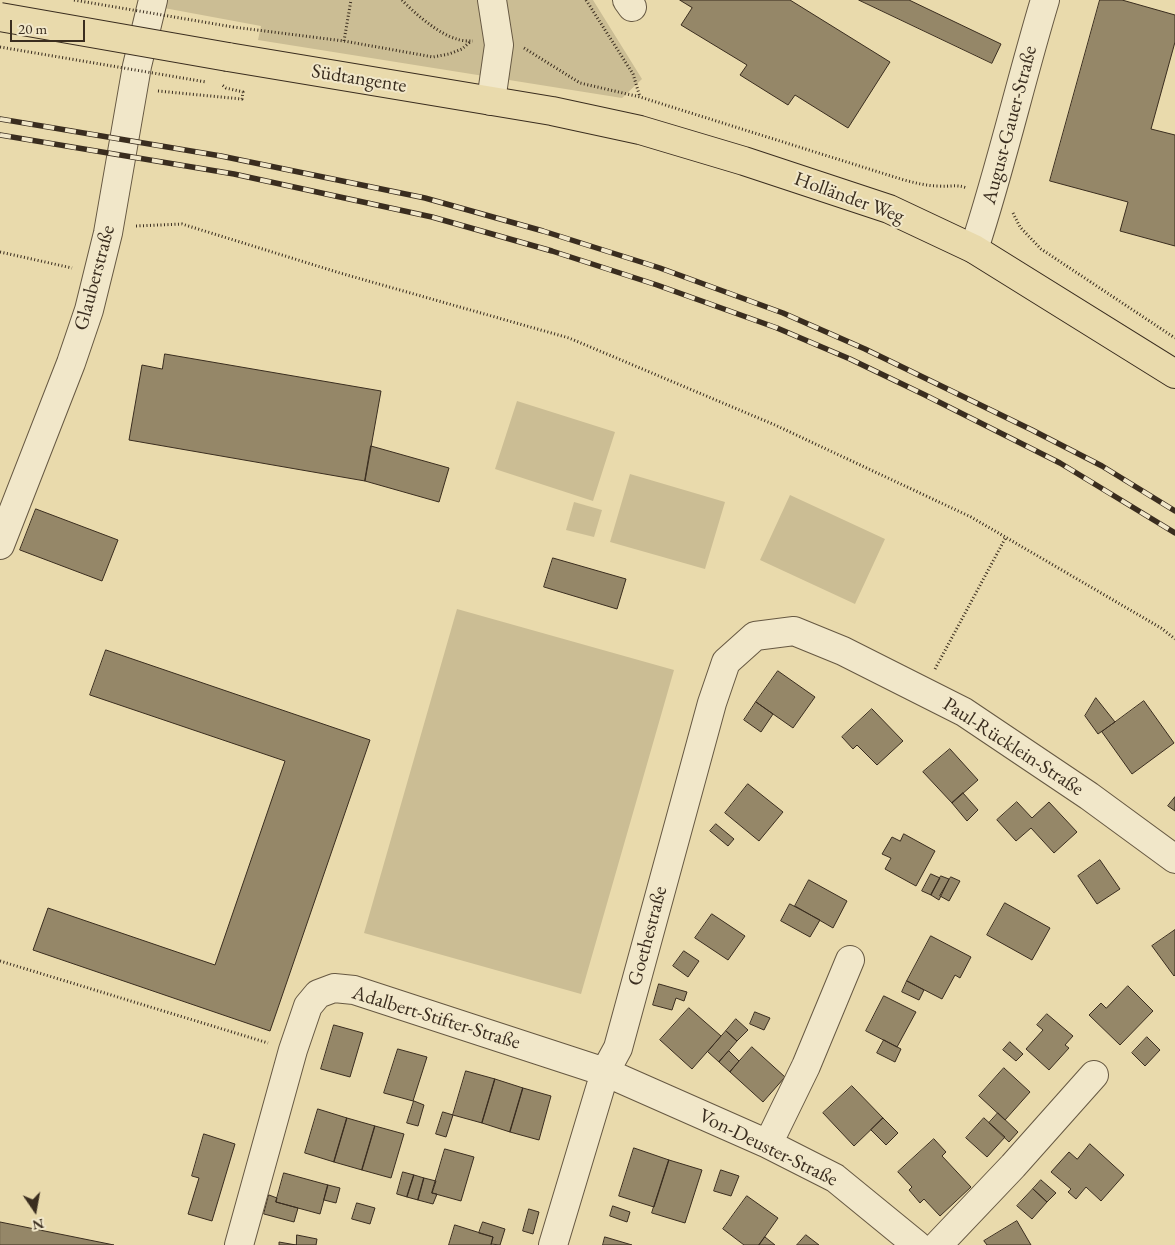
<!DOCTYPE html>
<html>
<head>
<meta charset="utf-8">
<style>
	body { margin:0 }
	#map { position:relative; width:1175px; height:1245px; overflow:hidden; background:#e9daac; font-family:"EB Garamond",serif }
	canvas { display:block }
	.north { position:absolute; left:10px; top:1185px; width:50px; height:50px; -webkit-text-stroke:4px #f1e7c9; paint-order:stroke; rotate:168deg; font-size:14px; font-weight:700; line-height:20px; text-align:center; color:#3a2d1f }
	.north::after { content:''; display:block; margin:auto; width:18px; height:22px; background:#3a2d1f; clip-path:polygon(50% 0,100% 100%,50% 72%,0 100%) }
	.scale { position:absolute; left:10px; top:20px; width:75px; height:22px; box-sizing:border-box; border:2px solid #3a2d1f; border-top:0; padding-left:6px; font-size:15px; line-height:18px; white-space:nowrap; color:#3a2d1f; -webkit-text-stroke:4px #f1e7c9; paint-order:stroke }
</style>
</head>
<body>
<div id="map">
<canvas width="1175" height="1245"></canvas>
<div class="north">N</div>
<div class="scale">20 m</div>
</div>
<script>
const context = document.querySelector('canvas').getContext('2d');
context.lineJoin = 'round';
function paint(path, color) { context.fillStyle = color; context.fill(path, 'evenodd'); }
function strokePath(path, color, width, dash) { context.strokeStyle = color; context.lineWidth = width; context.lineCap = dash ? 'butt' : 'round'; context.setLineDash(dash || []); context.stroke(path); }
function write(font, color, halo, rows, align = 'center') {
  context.font = font + ' "EB Garamond",serif'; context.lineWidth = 4; context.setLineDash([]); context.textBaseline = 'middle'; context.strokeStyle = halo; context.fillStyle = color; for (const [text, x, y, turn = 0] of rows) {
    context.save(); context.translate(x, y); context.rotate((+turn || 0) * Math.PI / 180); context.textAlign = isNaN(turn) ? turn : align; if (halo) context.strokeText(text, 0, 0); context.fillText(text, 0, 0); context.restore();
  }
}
const green = new Path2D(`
	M 167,0 L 593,0 L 642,79 L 622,98 L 258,40 L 261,26 L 164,8 Z
	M 517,401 L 615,432 L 593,501 L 495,469 Z
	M 630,474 L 725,502 L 705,569 L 610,542 Z
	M 790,495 L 885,539 L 855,604 L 760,560 Z
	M 574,502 L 602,510 L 594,537 L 566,530 Z
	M 457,609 L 674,670 L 581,994 L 364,933 Z`);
const building = new Path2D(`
	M 680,0 L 790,0 L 890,62 L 848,128 L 795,95 L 788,105 L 740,75 L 747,65 L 681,25 L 692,8 Z
	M 859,0 L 909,0 L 1001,44 L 992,63 Z
	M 1100,0 L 1122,0 L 1175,15 L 1175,42 L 1151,129 L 1175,135 L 1175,246 L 1120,231 L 1128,202 L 1050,181 Z
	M 165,354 L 381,391 L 365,481 L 129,440 L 142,365 L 162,369 Z
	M 371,446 L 449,468 L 439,502 L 365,481 Z
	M 36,509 L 118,540 L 102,581 L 20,550 Z
	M 553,558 L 626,579 L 617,609 L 544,587 Z
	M 106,650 L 370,740 L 270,1031 L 33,950 L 48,908 L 215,965 L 285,761 L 90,695 Z
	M 778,671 L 815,697 L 793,728 L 756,702 Z
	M 1096,698 L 1115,722 L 1098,734 L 1085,716 Z
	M 1144,701 L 1174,743 L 1132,774 L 1102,732 Z
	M 756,702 L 773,714 L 761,732 L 744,720 Z
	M 872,709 L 903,741 L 877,765 L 857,745 L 853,749 L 842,737 Z
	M 950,749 L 978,780 L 952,803 L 923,772 Z
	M 748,784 L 783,812 L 759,841 L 725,813 Z
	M 963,793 L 978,810 L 967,821 L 952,803 Z
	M 1175,797 L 1175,811 L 1168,806 Z
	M 1017,802 L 1032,818 L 1049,802 L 1077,832 L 1054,853 L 1031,828 L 1016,841 L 997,820 Z
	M 716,824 L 734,839 L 728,846 L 710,831 Z
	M 904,834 L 935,851 L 916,886 L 885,869 L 891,858 L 882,854 L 892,837 L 900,841 Z
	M 1100,860 L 1120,889 L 1097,904 L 1078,876 Z
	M 931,874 L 940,878 L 931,895 L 922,891 Z
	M 941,876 L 949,879 L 939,900 L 931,895 Z
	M 951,877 L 960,881 L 949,901 L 940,896 Z
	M 809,880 L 847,901 L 833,928 L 795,906 Z
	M 1005,903 L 1050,928 L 1032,960 L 987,935 Z
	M 790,904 L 820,920 L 810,937 L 781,921 Z
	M 712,914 L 745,936 L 728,960 L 695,938 Z
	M 1175,930 L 1175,975 L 1174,976 L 1152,946 Z
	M 931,936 L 971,957 L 960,978 L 955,975 L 942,999 L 907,981 Z
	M 684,951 L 699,961 L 688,977 L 673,966 Z
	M 907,981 L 924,990 L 919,1000 L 902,992 Z
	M 659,984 L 687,992 L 684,1001 L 676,998 L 672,1010 L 653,1005 Z
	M 1128,986 L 1153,1011 L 1120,1045 L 1089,1015 L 1101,1003 L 1106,1008 Z
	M 884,996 L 916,1012 L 897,1047 L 866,1031 Z
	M 689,1008 L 721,1036 L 692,1069 L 660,1040 Z
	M 755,1012 L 770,1018 L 764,1030 L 750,1024 Z
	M 1047,1014 L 1073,1036 L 1065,1045 L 1069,1048 L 1049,1070 L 1026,1049 L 1043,1030 L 1037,1025 Z
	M 736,1019 L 748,1030 L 737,1041 L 726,1031 Z
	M 334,1025 L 363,1033 L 350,1077 L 321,1069 Z
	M 726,1031 L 737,1041 L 719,1062 L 708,1052 Z
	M 1147,1037 L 1160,1050 L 1145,1066 L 1132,1053 Z
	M 884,1040 L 901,1049 L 895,1062 L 877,1053 Z
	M 1010,1042 L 1023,1054 L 1016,1061 L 1003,1050 Z
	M 752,1047 L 785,1077 L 763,1102 L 730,1072 Z
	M 398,1049 L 427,1057 L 413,1101 L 384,1093 Z
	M 729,1051 L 739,1061 L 730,1072 L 719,1062 Z
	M 1004,1068 L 1030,1092 L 1005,1120 L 979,1096 Z
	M 466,1071 L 495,1079 L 482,1123 L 453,1115 Z
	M 495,1079 L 523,1088 L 510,1132 L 482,1123 Z
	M 852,1086 L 883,1118 L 854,1146 L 823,1113 Z
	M 523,1088 L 551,1096 L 539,1140 L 510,1132 Z
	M 414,1101 L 424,1105 L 418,1126 L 407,1123 Z
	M 318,1109 L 347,1118 L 334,1162 L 305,1153 Z
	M 443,1112 L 453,1115 L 446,1137 L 436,1134 Z
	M 998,1113 L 1018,1132 L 1009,1142 L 989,1123 Z
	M 347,1118 L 375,1126 L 362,1170 L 334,1162 Z
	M 883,1118 L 898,1133 L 886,1145 L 871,1130 Z
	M 984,1118 L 1005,1137 L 987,1157 L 966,1138 Z
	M 375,1126 L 404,1134 L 391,1178 L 362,1170 Z
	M 204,1134 L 235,1144 L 212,1221 L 188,1214 L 199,1178 L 192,1176 Z
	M 934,1139 L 946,1152 L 942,1156 L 971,1187 L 940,1216 L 924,1199 L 920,1203 L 909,1190 L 912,1187 L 898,1172 Z
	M 1090,1144 L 1124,1175 L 1101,1201 L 1086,1187 L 1076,1199 L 1068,1192 L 1071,1189 L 1051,1172 L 1069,1152 L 1077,1159 Z
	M 634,1148 L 669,1160 L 654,1207 L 619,1196 Z
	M 445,1149 L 474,1157 L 461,1201 L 432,1193 Z
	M 669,1160 L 702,1170 L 685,1223 L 652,1213 Z
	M 721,1170 L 739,1176 L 731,1196 L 714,1191 Z
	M 403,1172 L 414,1175 L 407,1197 L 397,1194 Z
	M 284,1173 L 328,1185 L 320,1214 L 276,1202 Z
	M 414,1175 L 424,1178 L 418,1200 L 407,1197 Z
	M 424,1178 L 436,1181 L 432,1193 L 437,1194 L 433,1204 L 418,1200 Z
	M 1041,1180 L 1056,1193 L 1047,1202 L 1033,1189 Z
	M 328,1185 L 340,1188 L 336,1203 L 324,1200 Z
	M 1033,1189 L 1047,1202 L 1032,1219 L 1017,1206 Z
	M 269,1195 L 277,1198 L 276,1202 L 298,1208 L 294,1222 L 264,1214 Z
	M 747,1196 L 778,1218 L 759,1245 L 744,1245 L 723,1229 Z
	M 357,1203 L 375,1208 L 370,1224 L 352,1219 Z
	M 613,1206 L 630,1212 L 627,1222 L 610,1216 Z
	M 529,1209 L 539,1212 L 533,1234 L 523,1231 Z
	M 1017,1221 L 1031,1245 L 987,1245 L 984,1241 Z
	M 0,1222 L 114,1245 L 0,1245 Z
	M 483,1222 L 505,1229 L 500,1245 L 491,1244 L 493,1237 L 479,1233 Z
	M 455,1225 L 493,1237 L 491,1245 L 449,1245 Z
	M 297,1235 L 317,1239 L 316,1245 L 279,1245 L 279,1242 L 296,1245 Z
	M 806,1235 L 819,1245 L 797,1245 Z
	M 605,1237 L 632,1245 L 603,1245 Z
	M 765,1237 L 775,1245 L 759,1245 Z`);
const path = new Path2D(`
	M 402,0 C 414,13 440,35 457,39 C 462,41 468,41 473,41
	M 586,0 L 633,74 L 640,97
	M 233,27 L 344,41 L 433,57 L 449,54 L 462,49 L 471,41
	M 344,41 L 351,0
	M 524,48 L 580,83 L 640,97 L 904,180 C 916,183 927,186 939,186 C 950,187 956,184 967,188
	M 158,91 L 242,99 L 243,92 L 226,88 L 222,85
	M 1013,213 L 1020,227 L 1041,249 L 1175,338
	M 136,226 L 182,224 L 340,273 L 569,338 L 775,425 L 971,517 L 1161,628 L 1175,639
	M 0,252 L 72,268
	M 935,669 L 1006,537
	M 0,961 L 268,1043`);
const minor = new Path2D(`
	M 627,0 L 632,7
	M 491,101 L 499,45 L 492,0
	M 974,249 C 1001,167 1020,83 1045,0
	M 0,545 L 71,363 L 89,310 L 108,233 L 137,66 L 153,0
	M 768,1144 L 806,1066 L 850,960
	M 239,1245 L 293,1050 L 308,1006 L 318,994 L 334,988 L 354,990 L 605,1072 L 768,1144 L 835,1178 L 917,1245
	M 553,1245 L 605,1072 L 618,1048 L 712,703 L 726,662 L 755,636 L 794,631 L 843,651 L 964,712 L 1089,796 L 1175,859
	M 938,1245 L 1013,1166 L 1094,1075`);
const major = new Path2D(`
	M 228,57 L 552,111 L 640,130 L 744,161 L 889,209 L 974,249 L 1175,374`);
const rail = new Path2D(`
	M 0,119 L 221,156 L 425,198 L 543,231 L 660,268 L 783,313 L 865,349 L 1032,430 L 1102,466 L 1175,511
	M 0,135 L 234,174 L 432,217 L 552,251 L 657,285 L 777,328 L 850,359 L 925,395 L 1060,463 L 1175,533`);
const pathBridge = new Path2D(`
	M 74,0 L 233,27
	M 0,47 L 206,82`);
const majorBridge = new Path2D(`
	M 0,17 L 228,57`);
const streetNames = [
	["Südtangente",359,79,9],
	["August-Gauer-Straße",1010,125,-75],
	["Holländer Weg",849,198,20],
	["Glauberstraße",95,278,-75],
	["Paul-Rücklein-Straße",1013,747,33],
	["Goethestraße",648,936,-75],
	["Adalbert-Stifter-Straße",436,1018,17],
	["Von-Deuster-Straße",768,1148,26]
];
paint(green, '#cbbd94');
paint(building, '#958768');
strokePath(building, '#3a2d1f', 1);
strokePath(minor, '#665842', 30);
strokePath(major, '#3a2d1f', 30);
strokePath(path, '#3a2d1f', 3, [1, 2.5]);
strokePath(minor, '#f1e7c9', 28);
strokePath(major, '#e9daac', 28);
strokePath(rail, '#3a2d1f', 5.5);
strokePath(rail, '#f1e7c9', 4, [11]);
strokePath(majorBridge, '#3a2d1f', 30, []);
strokePath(pathBridge, '#3a2d1f', 3, [1, 2.5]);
strokePath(majorBridge, '#e9daac', 28);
write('20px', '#3a2d1f', '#f1e7c9', streetNames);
</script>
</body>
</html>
